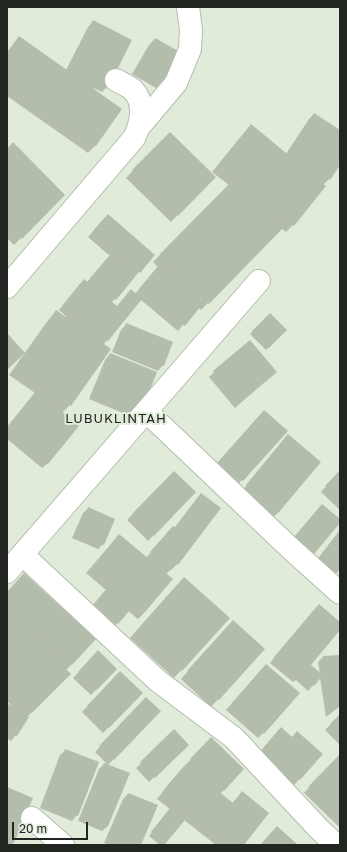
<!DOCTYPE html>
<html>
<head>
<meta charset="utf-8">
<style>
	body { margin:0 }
	#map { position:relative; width:347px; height:852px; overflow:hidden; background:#e1ebda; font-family:"Golos Text",sans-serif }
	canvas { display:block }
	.frame { position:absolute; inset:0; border:8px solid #222620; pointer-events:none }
	.scale { position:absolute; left:12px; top:822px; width:76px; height:18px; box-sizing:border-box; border:2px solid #222620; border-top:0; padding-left:5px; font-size:12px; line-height:14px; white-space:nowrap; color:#222620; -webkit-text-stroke:3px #e1ebda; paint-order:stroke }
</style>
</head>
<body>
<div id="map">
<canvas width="347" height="852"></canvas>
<div class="frame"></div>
<div class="scale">20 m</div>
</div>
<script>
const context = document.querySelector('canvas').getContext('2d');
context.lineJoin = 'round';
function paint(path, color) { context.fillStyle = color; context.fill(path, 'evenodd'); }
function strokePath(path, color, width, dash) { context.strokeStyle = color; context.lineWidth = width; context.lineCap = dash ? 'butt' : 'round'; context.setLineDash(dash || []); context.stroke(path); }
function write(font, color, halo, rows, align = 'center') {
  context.font = font + ' "Golos Text",sans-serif'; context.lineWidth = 4; context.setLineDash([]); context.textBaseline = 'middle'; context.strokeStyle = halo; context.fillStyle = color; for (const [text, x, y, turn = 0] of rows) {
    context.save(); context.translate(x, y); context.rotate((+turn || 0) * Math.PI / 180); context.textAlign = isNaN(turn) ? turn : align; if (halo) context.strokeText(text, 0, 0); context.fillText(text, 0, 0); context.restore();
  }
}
const shadow = new Path2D(`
	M 94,21 L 107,87 L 102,92 L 93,88 L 92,89 L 120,109 L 95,146 L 88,153 L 7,96 L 7,52 L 19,37 L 66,70 L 88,27 Z
	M 155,39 L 161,82 L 156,88 L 132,74 L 149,45 Z
	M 314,114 L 340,132 L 340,163 L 329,179 L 323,185 L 293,225 L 286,232 L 281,228 L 201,310 L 198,307 L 178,331 L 141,300 L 103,345 L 109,349 L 70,405 L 62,413 L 48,463 L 42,468 L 7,439 L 7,427 L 35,393 L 9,375 L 49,319 L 56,312 L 65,318 L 66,316 L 59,310 L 79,285 L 84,280 L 87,282 L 110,256 L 88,237 L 103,220 L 139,272 L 111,303 L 116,307 L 135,294 L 158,267 L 153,262 L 229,185 L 212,172 L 244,133 L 286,154 L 309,119 Z
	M 170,133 L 215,177 L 171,222 L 126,178 Z
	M 7,150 L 64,195 L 14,245 L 7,238 Z
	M 270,314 L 286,330 L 266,350 L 250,334 Z
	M 126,325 L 163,365 L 158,371 L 112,352 L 121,330 Z
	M 110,354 L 156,372 L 135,418 L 89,399 L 105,360 Z
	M 214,372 L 270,377 L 235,408 L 209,377 Z
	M 259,417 L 242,480 L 237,485 L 215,465 Z
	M 283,441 L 279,512 L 273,517 L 242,491 Z
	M 340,471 L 340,510 L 321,492 Z
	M 174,472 L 195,492 L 148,541 L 127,520 Z
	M 89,508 L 103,544 L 98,549 L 72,538 L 83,513 Z
	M 219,508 L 177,564 L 166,574 L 145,612 L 138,619 L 128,611 L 110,631 L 87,612 L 106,590 L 86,573 L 112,543 L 146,558 L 168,532 L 175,528 Z
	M 340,530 L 340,570 L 334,575 L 316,561 Z
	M 177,585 L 228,618 L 174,678 L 130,638 Z
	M 7,593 L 73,663 L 66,670 L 70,674 L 27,717 L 16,735 L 11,741 L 7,738 L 7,704 L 12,706 L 7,701 L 7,621 L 9,619 L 7,617 Z
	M 313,611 L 340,624 L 340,628 L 309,665 L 320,674 L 318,662 L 324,656 L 340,656 L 340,706 L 326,717 L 320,677 L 308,691 L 296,680 L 293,682 L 270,663 Z
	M 226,629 L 264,649 L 211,707 L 181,679 Z
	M 98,652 L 116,669 L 91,695 L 73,678 Z
	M 261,671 L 263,733 L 258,738 L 226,710 Z
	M 120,672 L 141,693 L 103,733 L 82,712 Z
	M 146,698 L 159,711 L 108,765 L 95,752 Z
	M 340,715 L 340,745 L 325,730 Z
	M 174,731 L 188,745 L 149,782 L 136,768 Z
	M 297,732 L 322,754 L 294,785 L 259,753 L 276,734 L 291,738 Z
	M 211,738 L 243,769 L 220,794 L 232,803 L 242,793 L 243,845 L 216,845 L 184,820 L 164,845 L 160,845 L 149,836 L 170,809 L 157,799 L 178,773 Z
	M 66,750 L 77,815 L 72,821 L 40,808 L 60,755 Z
	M 339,757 L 340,758 L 340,828 L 304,793 Z
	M 104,764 L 129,774 L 108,826 L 102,831 L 78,821 L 99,769 Z
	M 7,788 L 14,842 L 11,845 L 7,845 Z
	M 128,794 L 140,845 L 110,845 L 104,843 L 123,799 Z`);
const building = new Path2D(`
	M 93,20 L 132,40 L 108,88 L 69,67 Z
	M 19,36 L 122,109 L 96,146 L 7,84 L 7,53 Z
	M 155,38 L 180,52 L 162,83 L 137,69 Z
	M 314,113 L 340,130 L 340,165 L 330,180 L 288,151 Z
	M 251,124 L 326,186 L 294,226 L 219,164 Z
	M 170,132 L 216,177 L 178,216 L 132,170 Z
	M 13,142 L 65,195 L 22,239 L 7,224 L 7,149 Z
	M 234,179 L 283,228 L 209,304 L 160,254 Z
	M 108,214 L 155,255 L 140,273 L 93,231 Z
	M 109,256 L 135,277 L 116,300 L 90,278 Z
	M 158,266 L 204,302 L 185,326 L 139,289 Z
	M 84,279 L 117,306 L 131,289 L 142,299 L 108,341 L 63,305 Z
	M 56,310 L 111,349 L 71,406 L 16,368 Z
	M 270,313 L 287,330 L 269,348 L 252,331 Z
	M 126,323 L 173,342 L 164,366 L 116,347 Z
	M 7,333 L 25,353 L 7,370 Z
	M 250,340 L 277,372 L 240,403 L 213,371 Z
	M 110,353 L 157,372 L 141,413 L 94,394 Z
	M 36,391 L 79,426 L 48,464 L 7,430 L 7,427 Z
	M 264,410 L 288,431 L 243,481 L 220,460 Z
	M 288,434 L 321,462 L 279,512 L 246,485 Z
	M 340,470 L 340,500 L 325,486 Z
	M 174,471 L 196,492 L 154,536 L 132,514 Z
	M 201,493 L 221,508 L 178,565 L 177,564 L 171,570 L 150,552 L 173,526 L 175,527 Z
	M 322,504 L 340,519 L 340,523 L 314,554 L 294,537 Z
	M 88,507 L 115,519 L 104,545 L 77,533 Z
	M 340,530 L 340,570 L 321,555 Z
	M 119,534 L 173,579 L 145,612 L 135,604 L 118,624 L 94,604 L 112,582 L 93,566 Z
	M 24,573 L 96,639 L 73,664 L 7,603 L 7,592 Z
	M 184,577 L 230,618 L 182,671 L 137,630 Z
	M 319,604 L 340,622 L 340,630 L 311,665 L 323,675 L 314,686 L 301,675 L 299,678 L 274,657 Z
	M 12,615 L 71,674 L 32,713 L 7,687 L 7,620 Z
	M 233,620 L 265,649 L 219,700 L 187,671 Z
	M 98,650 L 117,669 L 97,690 L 78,672 Z
	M 340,655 L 340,706 L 331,713 L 323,656 Z
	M 266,664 L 300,693 L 264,734 L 231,704 Z
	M 120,671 L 143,693 L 109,728 L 87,706 Z
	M 146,697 L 161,711 L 114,760 L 99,746 Z
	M 7,703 L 29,717 L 17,736 L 7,730 Z
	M 340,714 L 340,735 L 330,724 Z
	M 281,727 L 292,737 L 297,731 L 323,754 L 300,780 L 263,748 Z
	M 174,729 L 189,745 L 155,778 L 140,762 Z
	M 211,737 L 244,769 L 224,791 L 190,759 Z
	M 65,749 L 99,762 L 78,816 L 44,803 Z
	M 339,755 L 340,756 L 340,817 L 308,787 Z
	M 104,763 L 130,773 L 108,826 L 82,816 Z
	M 185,765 L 233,803 L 242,791 L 269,813 L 244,845 L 232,845 L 163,791 Z
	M 7,787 L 33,798 L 14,843 L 7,840 Z
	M 128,793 L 158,805 L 141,845 L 128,845 L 109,837 Z
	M 170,808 L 185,820 L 165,844 L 151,832 Z
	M 277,826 L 298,845 L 260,845 Z`);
const minor = new Path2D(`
	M 139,127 L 176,83 L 190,49 L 191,30 L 188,7
	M 7,287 L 134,138 C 141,124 146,103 133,90 C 129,86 121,83 116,80
	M 146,411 L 290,548 L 340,593
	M 23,555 L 158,681 L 234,738 L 319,829 L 336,845
	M 7,572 L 259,281
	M 32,818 L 63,845`);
const quarterNames = [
	["LUBUKLINTAH",116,419]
];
paint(shadow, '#0003');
paint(building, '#b3bdac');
strokePath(minor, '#b3bdac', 24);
strokePath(minor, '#fff', 22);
context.letterSpacing = '1px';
write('13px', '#222620', '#e1ebda', quarterNames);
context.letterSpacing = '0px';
</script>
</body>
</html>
